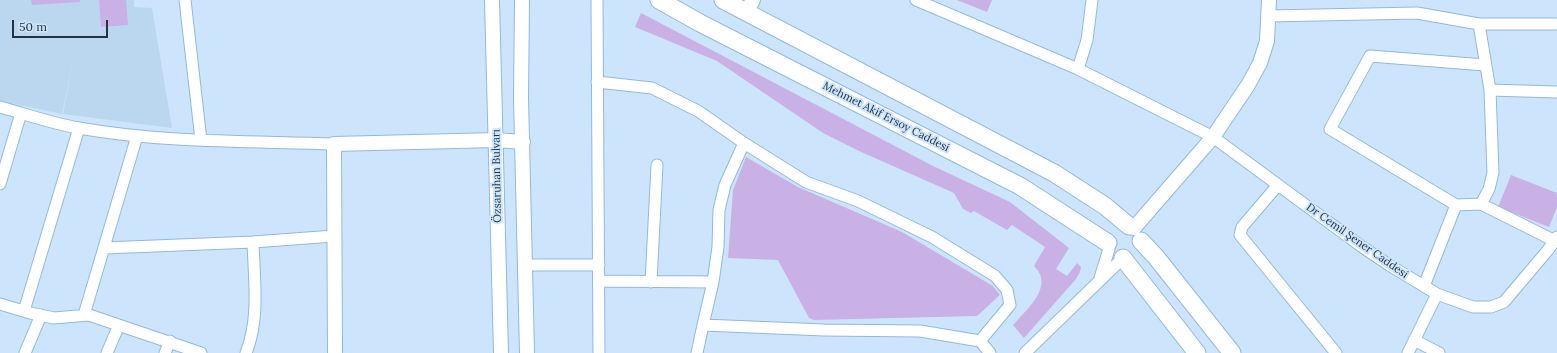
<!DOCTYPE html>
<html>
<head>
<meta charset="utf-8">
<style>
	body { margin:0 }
	#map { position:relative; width:1557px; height:353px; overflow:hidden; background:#cde5fc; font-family:Lora,serif }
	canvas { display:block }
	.scale { position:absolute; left:12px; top:20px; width:96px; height:18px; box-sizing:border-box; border:2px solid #233342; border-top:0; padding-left:5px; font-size:12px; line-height:14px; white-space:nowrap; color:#233342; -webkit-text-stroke:3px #cde5fc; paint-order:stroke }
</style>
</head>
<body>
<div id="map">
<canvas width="1557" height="353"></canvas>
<div class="scale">50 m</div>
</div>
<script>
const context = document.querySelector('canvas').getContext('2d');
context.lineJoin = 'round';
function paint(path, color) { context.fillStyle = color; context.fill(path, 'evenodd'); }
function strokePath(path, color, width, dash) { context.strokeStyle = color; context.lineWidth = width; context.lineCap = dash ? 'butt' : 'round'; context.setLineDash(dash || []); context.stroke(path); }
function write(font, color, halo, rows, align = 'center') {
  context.font = font + ' Lora,serif'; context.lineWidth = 4; context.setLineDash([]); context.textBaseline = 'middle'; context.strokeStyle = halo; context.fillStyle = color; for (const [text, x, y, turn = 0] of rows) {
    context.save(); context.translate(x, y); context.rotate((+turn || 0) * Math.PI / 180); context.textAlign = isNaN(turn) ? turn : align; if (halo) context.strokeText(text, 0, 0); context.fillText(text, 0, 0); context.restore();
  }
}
const built = new Path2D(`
	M 0,0 L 134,0 L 134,7 L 152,8 L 172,128 L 63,114 L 73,61 L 62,114 L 0,101 Z`);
const green = new Path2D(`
	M 31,0 L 80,0 L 80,2 L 32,5 Z
	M 99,0 L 126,0 L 128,25 L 101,27 Z
	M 957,0 L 992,0 L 987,12 Z
	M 641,13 L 933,166 L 1010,202 L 1069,248 L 1056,269 L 1067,276 L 1077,263 L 1081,267 L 1080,272 L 1076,279 L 1024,338 L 1013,325 C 1027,309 1055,286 1034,266 L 1045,247 L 1012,225 L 1007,230 L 974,211 L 971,213 L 963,209 L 954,193 L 859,151 L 823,133 L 717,61 L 635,27 Z
	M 746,157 L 798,187 L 902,232 L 993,286 L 1000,295 L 977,316 L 814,320 L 809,318 L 778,260 L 728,258 L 733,190 Z
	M 1511,175 L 1557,193 L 1557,207 L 1549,227 L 1498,207 Z`);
const minor = new Path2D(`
	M 185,0 L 201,140
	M 597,0 L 599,353
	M 916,0 L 1078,69 L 1213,137 L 1361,246 L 1389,265 L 1437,294 L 1473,307 L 1491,307 L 1504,302 L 1548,250 L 1557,237
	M 1269,16 L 1417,13 L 1479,24
	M 1078,69 L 1087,40 L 1092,0
	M 597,82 L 652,88 L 698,111 L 744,143 L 806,182 L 858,201 L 932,237 L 995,276 L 1007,290 L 1010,305 L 980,341
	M 1490,90 L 1557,92
	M 0,107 C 26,114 53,124 79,128 C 163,143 250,141 334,144
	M 0,184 L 21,113
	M 1278,185 L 1242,227 L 1240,235 L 1336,353
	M 1481,204 L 1555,241
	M 1456,205 L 1330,129 L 1370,56 L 1485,65
	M 105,248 L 253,242 L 334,236
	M 525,265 L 599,265
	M 1100,278 L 1109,249
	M 599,281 L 713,282
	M 651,282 L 657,165
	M 1424,286 L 1456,205 L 1481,204 L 1489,189 L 1493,173 L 1490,90 L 1479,24 L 1557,24
	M 0,304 L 30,313 L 54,318 L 89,315 L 201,353
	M 24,311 L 79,128
	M 84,315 L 137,136
	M 703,325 L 713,282 L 718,247 L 719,210 L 725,185 L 744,143
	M 1414,340 L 1439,353
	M 25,353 L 41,315
	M 107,353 L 119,325
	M 165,353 L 170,341
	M 246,353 C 260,318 254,279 253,242
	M 697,353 L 703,325 L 824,330 L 920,331 L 980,341 L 990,353
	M 1025,353 L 1123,258
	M 1408,353 L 1437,294`);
const tertiary = new Path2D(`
	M 492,0 L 501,353
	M 522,0 L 521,98 L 527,353
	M 746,12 L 753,0
	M 1134,228 L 1213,137 L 1248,85 L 1260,63 L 1267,41 L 1269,0
	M 335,353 L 334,144 L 496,140 L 523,142`);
const primary = new Path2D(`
	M 659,0 L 700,23 L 1020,186 L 1108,243
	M 723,0 L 1054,173 L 1105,206 L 1129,226
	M 1141,241 L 1156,257 L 1232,353
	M 1123,258 L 1197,353`);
const streetNames = [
	["Mehmet Akif Ersoy Caddesi",886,117,27],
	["Özsaruhan Bulvarı",497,176,-91],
	["Dr Cemil Şener Caddesi",1357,241,35]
];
paint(built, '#bbd7f0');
paint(green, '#c9b1e5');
strokePath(minor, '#91b9dd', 13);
strokePath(tertiary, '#91b9dd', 16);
strokePath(primary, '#91b9dd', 19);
strokePath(minor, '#fff', 11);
strokePath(tertiary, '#fff', 14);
strokePath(primary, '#fff', 17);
write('11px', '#233342', '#cde5fc', streetNames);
</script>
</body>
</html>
